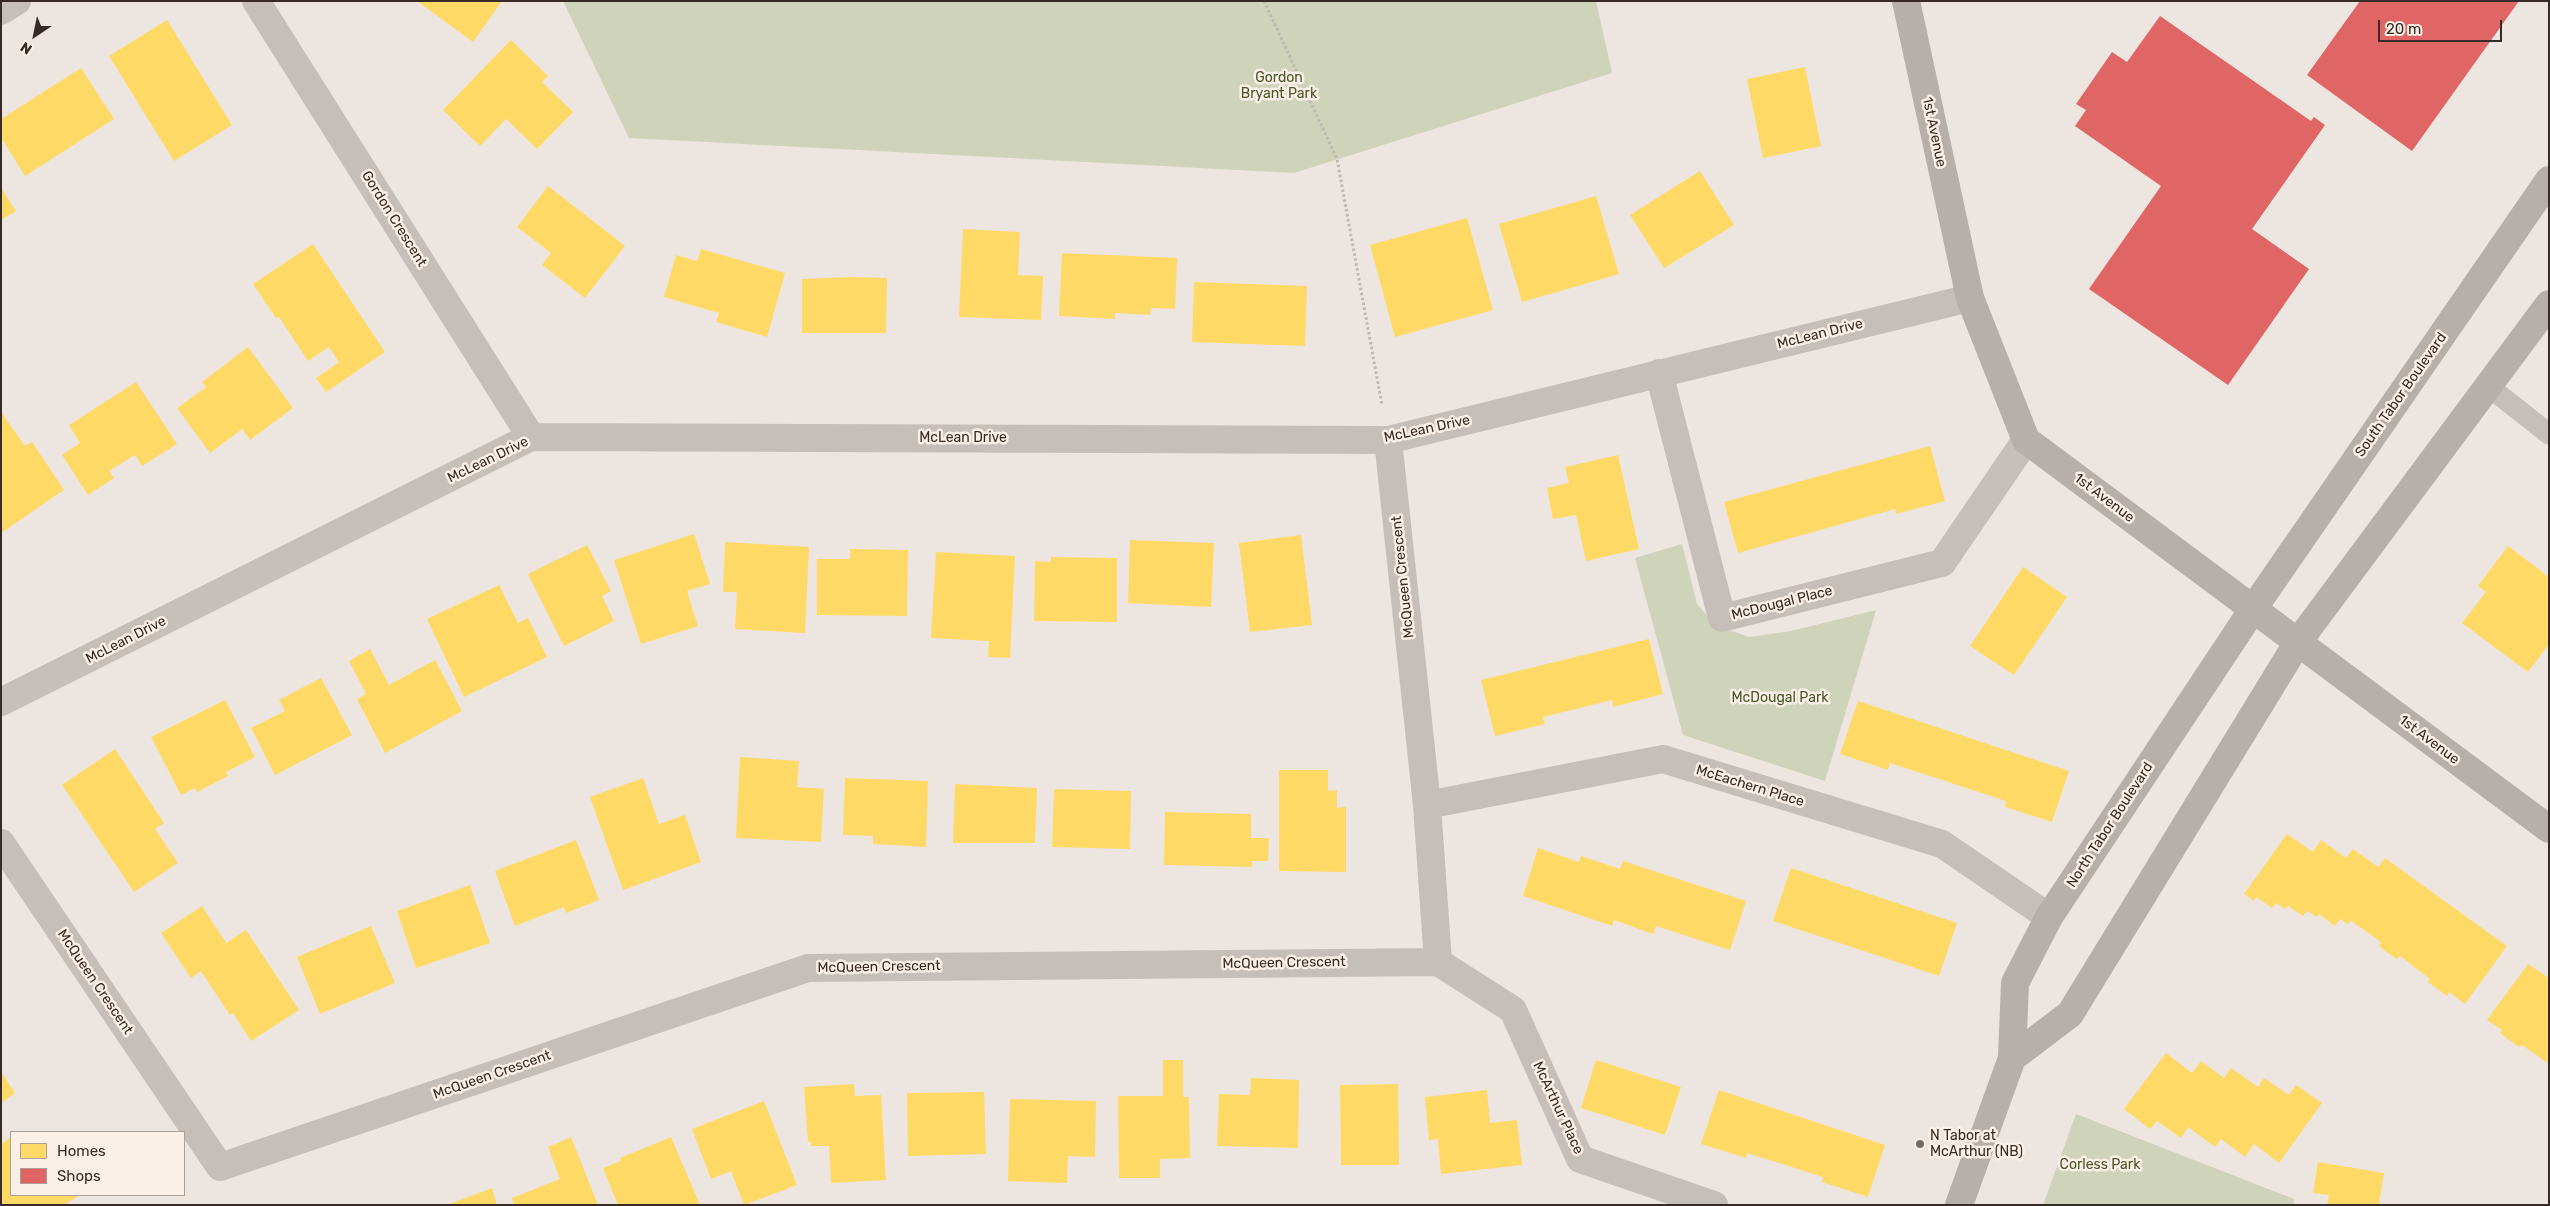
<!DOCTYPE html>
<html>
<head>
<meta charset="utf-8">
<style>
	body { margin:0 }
	#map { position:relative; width:2550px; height:1206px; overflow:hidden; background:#ede6e0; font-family:Rubik,sans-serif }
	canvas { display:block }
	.frame { position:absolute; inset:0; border:2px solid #372b27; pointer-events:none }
	.legend { position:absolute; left:10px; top:1131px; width:175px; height:65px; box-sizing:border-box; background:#faf0e7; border:1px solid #aca19a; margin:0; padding:6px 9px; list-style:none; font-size:15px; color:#372b27 }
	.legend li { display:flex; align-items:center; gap:10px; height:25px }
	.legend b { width:25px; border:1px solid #aca19a }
	.north { position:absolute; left:10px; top:10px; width:50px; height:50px; -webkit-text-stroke:4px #faf0e7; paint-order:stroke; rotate:214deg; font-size:14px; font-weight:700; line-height:20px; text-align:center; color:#372b27 }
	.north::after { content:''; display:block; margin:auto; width:18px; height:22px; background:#372b27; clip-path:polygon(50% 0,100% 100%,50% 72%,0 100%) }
	.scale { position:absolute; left:2378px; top:20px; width:124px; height:22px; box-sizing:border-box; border:2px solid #372b27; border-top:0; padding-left:6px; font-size:15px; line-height:18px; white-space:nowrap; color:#372b27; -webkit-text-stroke:4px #faf0e7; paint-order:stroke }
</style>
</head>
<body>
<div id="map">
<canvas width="2550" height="1206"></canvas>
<div class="frame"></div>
<ul class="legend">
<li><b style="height:14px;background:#ffd966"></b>Homes</li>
<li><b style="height:14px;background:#e06666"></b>Shops</li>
</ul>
<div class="north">N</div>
<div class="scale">20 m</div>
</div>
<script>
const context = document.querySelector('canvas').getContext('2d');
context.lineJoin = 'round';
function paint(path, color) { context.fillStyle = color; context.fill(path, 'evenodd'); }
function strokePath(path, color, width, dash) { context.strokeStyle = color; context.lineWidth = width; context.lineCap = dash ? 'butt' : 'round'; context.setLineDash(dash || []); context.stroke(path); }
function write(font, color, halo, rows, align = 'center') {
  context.font = font + ' Rubik,sans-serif'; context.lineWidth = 5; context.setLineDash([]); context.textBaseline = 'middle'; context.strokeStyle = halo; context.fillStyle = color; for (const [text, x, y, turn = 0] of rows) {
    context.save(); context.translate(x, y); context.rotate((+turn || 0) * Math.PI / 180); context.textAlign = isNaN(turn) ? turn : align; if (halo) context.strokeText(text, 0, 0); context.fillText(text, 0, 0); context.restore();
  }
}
const green = new Path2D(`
	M 563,1 L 1596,1 L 1612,73 L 1294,173 L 629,138 Z
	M 1682,544 L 1697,604 L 1713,622 L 1728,630 L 1750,637 L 1791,631 L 1876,610 L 1825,781 L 1683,735 L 1635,558 Z
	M 2076,1114 L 2294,1199 L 2294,1205 L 2043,1205 Z`);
const homes = new Path2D(`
	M 417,1 L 502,1 L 473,42 Z
	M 167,20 L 232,125 L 174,161 L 109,56 Z
	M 511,40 L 548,76 L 542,82 L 573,112 L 537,149 L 506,119 L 480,146 L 443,110 Z
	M 1805,67 L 1821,146 L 1763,158 L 1747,79 Z
	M 81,68 L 114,119 L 25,176 L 1,137 L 1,119 Z
	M 1700,171 L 1734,225 L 1664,268 L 1630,215 Z
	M 548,186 L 625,246 L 585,298 L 542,265 L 551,253 L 517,227 Z
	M 1,188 L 16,211 L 1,220 Z
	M 1596,196 L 1619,274 L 1522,302 L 1499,224 Z
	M 1467,218 L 1493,310 L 1395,337 L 1370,245 Z
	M 963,229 L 1020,232 L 1018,275 L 1043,276 L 1041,320 L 959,317 Z
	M 313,244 L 385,352 L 326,392 L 316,378 L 339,362 L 329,347 L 308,361 L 279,317 L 276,318 L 253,284 Z
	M 701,249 L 785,273 L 767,337 L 716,322 L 719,313 L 664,297 L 676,255 L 697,261 Z
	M 1062,253 L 1177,258 L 1175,309 L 1151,308 L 1150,315 L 1115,313 L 1115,319 L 1059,316 Z
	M 851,277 L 887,278 L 886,333 L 802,333 L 802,279 Z
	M 1194,282 L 1307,286 L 1305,346 L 1192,342 Z
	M 248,347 L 293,408 L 250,440 L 242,429 L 210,453 L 177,408 L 206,387 L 202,382 Z
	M 136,382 L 177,444 L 142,466 L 135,455 L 109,471 L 114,478 L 88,495 L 62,455 L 80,443 L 69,425 Z
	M 1,412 L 25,446 L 32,442 L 64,490 L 1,533 Z
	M 1930,446 L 1945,501 L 1896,514 L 1895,509 L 1738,553 L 1724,502 Z
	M 1618,455 L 1639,549 L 1586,561 L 1576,515 L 1553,519 L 1547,488 L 1569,483 L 1565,467 Z
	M 694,534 L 710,584 L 687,591 L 698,626 L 641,644 L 614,560 Z
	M 1301,535 L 1312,625 L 1250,632 L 1239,543 Z
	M 1130,540 L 1214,543 L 1211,607 L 1128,603 Z
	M 725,542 L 809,547 L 805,633 L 735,629 L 737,592 L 723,592 Z
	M 587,545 L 611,591 L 602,596 L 614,621 L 564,646 L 528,574 Z
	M 2508,546 L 2549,577 L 2549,644 L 2528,672 L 2462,623 L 2486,592 L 2478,586 Z
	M 850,549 L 908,550 L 907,616 L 817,615 L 817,559 L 850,559 Z
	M 936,552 L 1015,556 L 1010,658 L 988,657 L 989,641 L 931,638 Z
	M 1051,557 L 1117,558 L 1117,622 L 1034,621 L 1035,561 L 1051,562 Z
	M 2023,567 L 2067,597 L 2014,675 L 1970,646 Z
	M 499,585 L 518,623 L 528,618 L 547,657 L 464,697 L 427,619 Z
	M 1649,639 L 1663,694 L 1613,707 L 1612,700 L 1543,717 L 1545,724 L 1495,736 L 1481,680 Z
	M 370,649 L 389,685 L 435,660 L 462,711 L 385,753 L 357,699 L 366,694 L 349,661 Z
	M 321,678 L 352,735 L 275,775 L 251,728 L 285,711 L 279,700 Z
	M 225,700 L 255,757 L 226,772 L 228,776 L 197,792 L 195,788 L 181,795 L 151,737 Z
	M 1858,701 L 2069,771 L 2052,822 L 2005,807 L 2006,801 L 1890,763 L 1888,770 L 1840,754 Z
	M 115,749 L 164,823 L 155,829 L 178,863 L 134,892 L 62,785 Z
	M 740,757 L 799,761 L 797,787 L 824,789 L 821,842 L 736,838 Z
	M 1279,770 L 1328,770 L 1328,791 L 1337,790 L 1337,808 L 1346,807 L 1346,872 L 1279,871 Z
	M 643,778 L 659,824 L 685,815 L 701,862 L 623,890 L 590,797 Z
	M 845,778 L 928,781 L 926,847 L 873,844 L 873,836 L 843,835 Z
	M 955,784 L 1037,788 L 1035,843 L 953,843 Z
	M 1054,789 L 1131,791 L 1130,849 L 1052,847 Z
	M 1165,812 L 1251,814 L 1251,838 L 1269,838 L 1268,861 L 1252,861 L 1252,867 L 1164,865 Z
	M 2287,834 L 2313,852 L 2321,840 L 2346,858 L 2353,849 L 2378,867 L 2385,858 L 2507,946 L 2465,1004 L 2449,992 L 2447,996 L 2428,982 L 2430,979 L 2400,956 L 2397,959 L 2388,953 L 2379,946 L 2381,942 L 2351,921 L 2348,924 L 2340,919 L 2335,926 L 2319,914 L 2317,917 L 2307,911 L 2303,916 L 2288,906 L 2285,909 L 2276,903 L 2272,908 L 2256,897 L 2254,901 L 2244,894 Z
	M 576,840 L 599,900 L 566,913 L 564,907 L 515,926 L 495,871 Z
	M 1538,848 L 1579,862 L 1581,856 L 1620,869 L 1623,861 L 1746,901 L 1730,950 L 1656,926 L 1653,934 L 1614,920 L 1612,926 L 1523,896 Z
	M 1791,868 L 1957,923 L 1939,976 L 1773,921 Z
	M 470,885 L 490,943 L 416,968 L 397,911 Z
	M 202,906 L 226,943 L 246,930 L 299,1010 L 251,1041 L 233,1013 L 230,1015 L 201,971 L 191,978 L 161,933 Z
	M 371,926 L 395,983 L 320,1014 L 297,957 Z
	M 2528,964 L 2549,978 L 2549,1064 L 2522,1045 L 2519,1047 L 2509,1040 L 2500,1033 L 2502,1030 L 2487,1020 Z
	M 2166,1053 L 2192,1073 L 2201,1061 L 2224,1078 L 2231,1068 L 2258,1087 L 2264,1078 L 2289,1095 L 2296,1085 L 2322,1103 L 2279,1163 L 2254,1144 L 2245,1157 L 2221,1139 L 2215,1147 L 2188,1127 L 2181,1138 L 2157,1121 L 2150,1129 L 2124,1109 Z
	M 1163,1060 L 1183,1060 L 1183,1097 L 1189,1097 L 1190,1158 L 1160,1159 L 1160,1178 L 1119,1178 L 1118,1096 L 1163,1096 Z
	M 1596,1060 L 1681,1087 L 1665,1135 L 1581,1108 Z
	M 1,1072 L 15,1093 L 1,1103 Z
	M 1251,1078 L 1299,1080 L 1298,1148 L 1217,1146 L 1219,1094 L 1250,1095 Z
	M 854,1084 L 855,1096 L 881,1095 L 886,1180 L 831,1183 L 829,1146 L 811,1146 L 811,1142 L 808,1142 L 804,1087 Z
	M 1398,1084 L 1399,1165 L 1341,1165 L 1340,1085 Z
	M 1487,1090 L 1490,1123 L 1517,1120 L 1522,1165 L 1441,1174 L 1438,1139 L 1429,1140 L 1425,1097 Z
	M 1719,1090 L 1885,1145 L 1868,1197 L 1822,1182 L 1823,1177 L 1747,1153 L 1746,1158 L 1701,1144 Z
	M 984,1092 L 986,1154 L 908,1156 L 907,1093 Z
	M 1010,1099 L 1096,1101 L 1095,1157 L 1068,1156 L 1067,1183 L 1008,1181 Z
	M 764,1101 L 797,1185 L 744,1205 L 731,1171 L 711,1179 L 692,1129 Z
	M 11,1137 L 11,1195 L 80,1195 L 64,1205 L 1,1205 L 1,1144 Z
	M 571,1137 L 598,1205 L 514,1205 L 512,1198 L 560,1179 L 548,1147 Z
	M 671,1137 L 700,1205 L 618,1205 L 603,1168 L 621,1161 L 620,1158 Z
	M 2318,1162 L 2384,1173 L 2379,1203 L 2383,1205 L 2327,1205 L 2329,1195 L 2313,1193 Z
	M 492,1188 L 497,1205 L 447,1205 Z`);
const shops = new Path2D(`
	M 2360,1 L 2519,1 L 2412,151 L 2307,75 Z
	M 2160,16 L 2311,121 L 2314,117 L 2325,125 L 2252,229 L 2309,269 L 2228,385 L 2089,289 L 2161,186 L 2075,126 L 2086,110 L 2076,104 L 2112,52 L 2127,62 Z`);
const path = new Path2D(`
	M 1264,1 L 1337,159 L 1382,405`);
const lane = new Path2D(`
	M 2488,386 L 2549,434`);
const street = new Path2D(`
	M 256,1 L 531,437
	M 1,11 L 17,1
	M 1659,373 L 1722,618 L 1942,563 L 2026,440
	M 1388,440 L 1427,805 L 1438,962
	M 1,702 L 531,437 L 1388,440 L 1970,298
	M 1427,805 L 1663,759 L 1942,844 L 2049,917
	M 1,843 L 220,1167 L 808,968 L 1438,962
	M 1438,962 L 1513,1010 L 1580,1159 L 1714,1205`);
const secondary = new Path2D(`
	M 1906,1 L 1970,298 L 2026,440 L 2549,829
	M 2012,1058 L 2070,1014 L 2298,642 L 2549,304
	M 1959,1205 L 2012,1058 L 2015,983 L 2049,917 L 2253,609 L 2549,180`);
const markers = [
	[1920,1144,5,"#776c68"]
];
const parkNames = [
	["Gordon",1279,78],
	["Bryant Park",1279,94],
	["McDougal Park",1780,698],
	["Corless Park",2100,1165]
];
const streetNames = [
	["1st Avenue",1934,132,78],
	["Gordon Crescent",394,219,58],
	["McLean Drive",1820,334,-14],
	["South Tabor Boulevard",2401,395,-55],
	["McLean Drive",1427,429,-12],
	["McLean Drive",963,438],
	["McLean Drive",488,460,-26],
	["1st Avenue",2104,498,37],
	["McQueen Crescent",1403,577,-96],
	["McDougal Place",1782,603,-14],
	["McLean Drive",126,640,-27],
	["1st Avenue",2429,740,37],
	["McEachern Place",1750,786,17],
	["North Tabor Boulevard",2110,825,-57],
	["McQueen Crescent",1284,963,-1],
	["McQueen Crescent",879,967,-1],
	["McQueen Crescent",95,982,56],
	["McQueen Crescent",492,1075,-19],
	["McArthur Place",1558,1108,65]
];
const poiNames = [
	["N Tabor at",1930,1136],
	["McArthur (NB)",1930,1152]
];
paint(green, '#cfd3b9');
paint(homes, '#ffd966');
paint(shops, '#e06666');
strokePath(path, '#bfb7b2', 3, [2.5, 2.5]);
strokePath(lane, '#c6beb9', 21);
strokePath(street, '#c6beb9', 28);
strokePath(secondary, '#b7afaa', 28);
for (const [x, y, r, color] of markers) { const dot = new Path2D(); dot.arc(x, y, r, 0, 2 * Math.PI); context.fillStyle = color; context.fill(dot); strokePath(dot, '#faf0e7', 2); }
write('14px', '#495729', '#faf0e7', parkNames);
write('14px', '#372b27', '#faf0e7', streetNames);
write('14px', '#372b27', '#faf0e7', poiNames, 'left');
</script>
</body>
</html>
